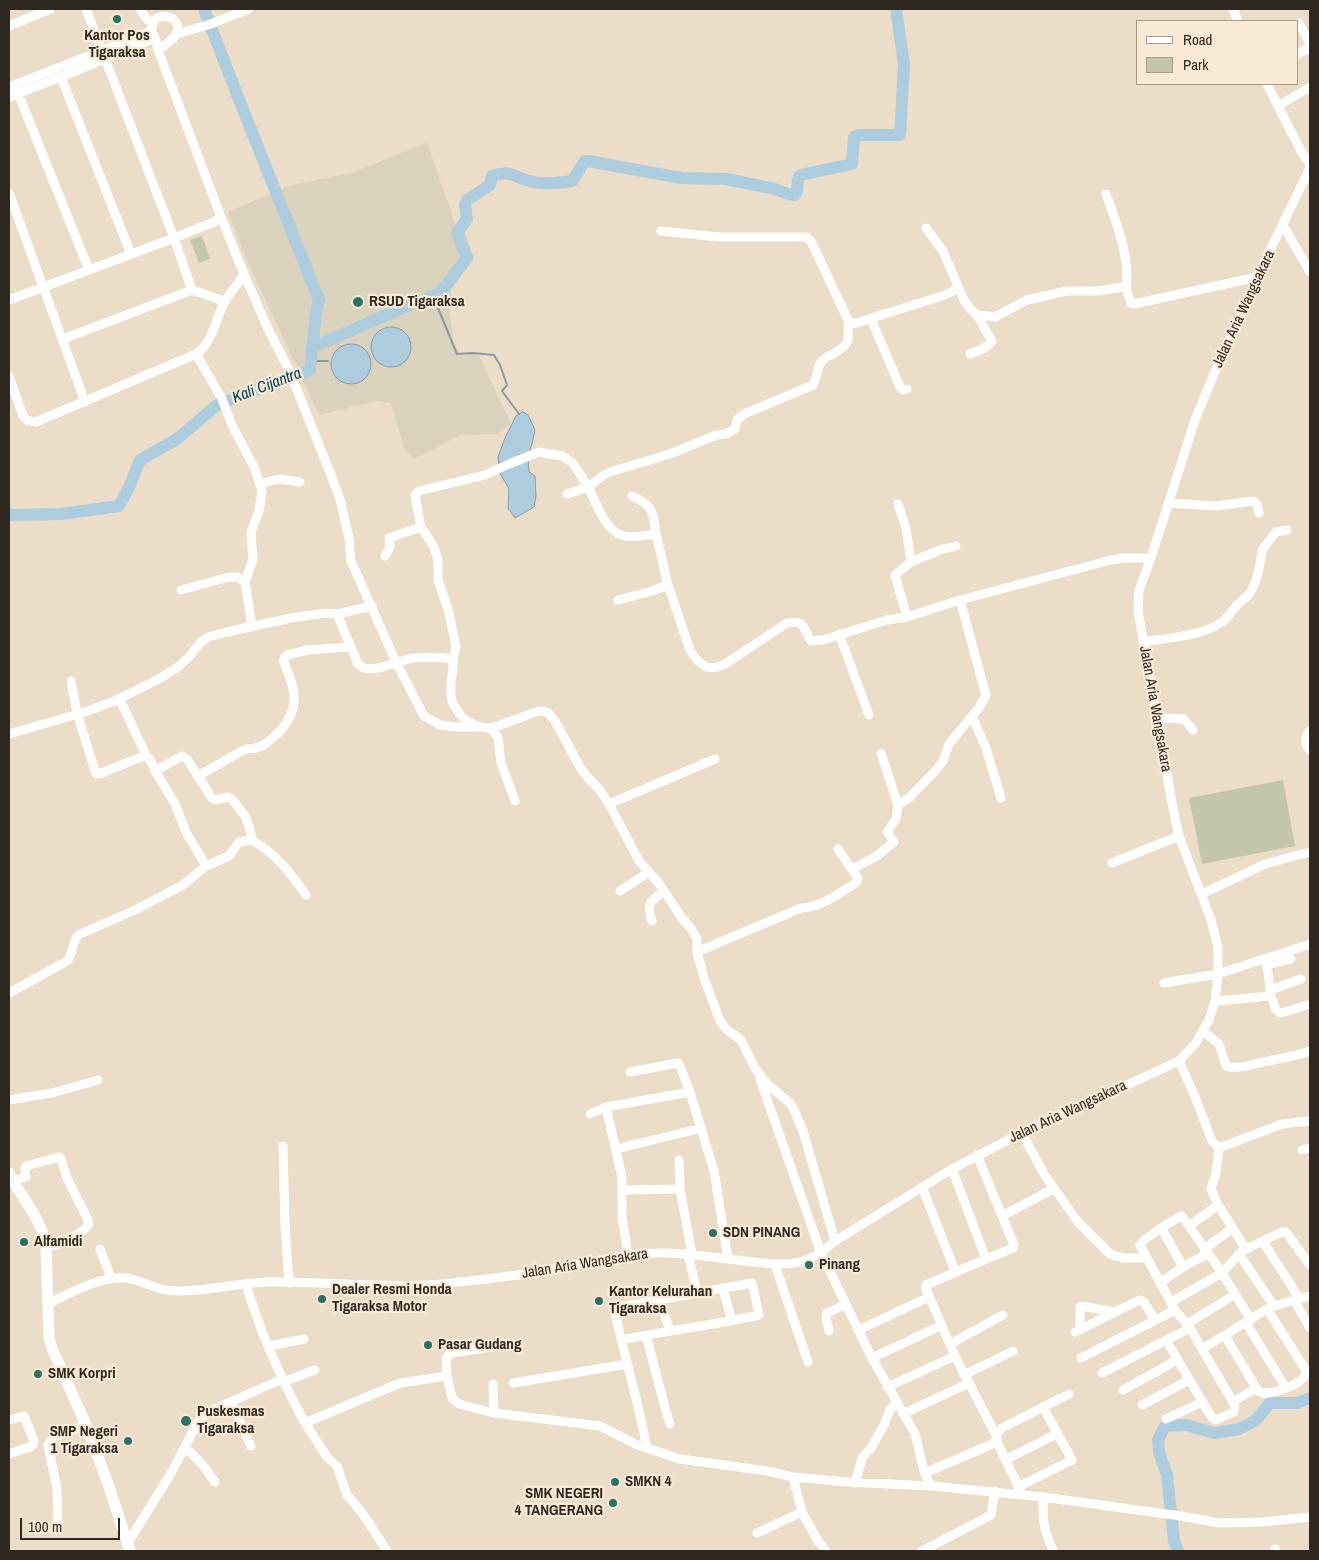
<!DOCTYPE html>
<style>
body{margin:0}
#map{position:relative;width:1319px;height:1560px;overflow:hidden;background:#ecddc8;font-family:"Archivo Narrow",sans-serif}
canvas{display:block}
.frame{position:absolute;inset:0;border:10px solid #2e2820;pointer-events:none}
.legend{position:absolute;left:1136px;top:20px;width:162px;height:65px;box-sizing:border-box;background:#f9ead5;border:1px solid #a89c8d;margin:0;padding:6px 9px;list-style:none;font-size:15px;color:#2e2820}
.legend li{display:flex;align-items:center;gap:10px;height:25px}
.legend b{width:25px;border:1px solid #a89c8d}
.scale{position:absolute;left:20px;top:1518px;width:100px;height:22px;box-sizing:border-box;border:2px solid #2e2820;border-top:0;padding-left:6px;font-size:15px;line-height:18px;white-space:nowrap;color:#2e2820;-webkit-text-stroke:4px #f9ead5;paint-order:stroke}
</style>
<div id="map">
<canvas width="1319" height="1560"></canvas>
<div class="frame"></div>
<ul class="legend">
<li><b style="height:6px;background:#fff"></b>Road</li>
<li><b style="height:14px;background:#c3c6ac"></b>Park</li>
</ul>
<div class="scale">100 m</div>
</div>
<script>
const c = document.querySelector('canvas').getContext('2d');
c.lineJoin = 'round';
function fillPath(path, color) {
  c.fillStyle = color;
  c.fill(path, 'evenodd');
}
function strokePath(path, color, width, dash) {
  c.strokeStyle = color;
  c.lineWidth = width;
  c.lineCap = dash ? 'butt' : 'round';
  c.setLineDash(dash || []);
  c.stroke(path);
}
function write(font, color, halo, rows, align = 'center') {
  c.font = font + ' "Archivo Narrow",sans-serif';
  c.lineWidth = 4.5;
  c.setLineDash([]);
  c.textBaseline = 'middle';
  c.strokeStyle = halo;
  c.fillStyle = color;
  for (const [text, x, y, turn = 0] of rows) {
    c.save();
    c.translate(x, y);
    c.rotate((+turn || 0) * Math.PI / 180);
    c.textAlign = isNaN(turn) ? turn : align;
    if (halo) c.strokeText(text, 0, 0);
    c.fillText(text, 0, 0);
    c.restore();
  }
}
const medical = new Path2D(`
 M427 142 459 235 465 233 474 258 451 290 450 314 454 343 459 352 479 355 511 424 497 434 460 435 414 459 404 448 391 403 377 401 319 415 246 258 228 212 288 186 355 172Z`);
const green = new Path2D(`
 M202 236 210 259 199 263 190 240Z
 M1283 780 1295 846 1202 864 1189 798Z`);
const water = new Path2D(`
 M371 347a20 20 0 1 1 40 0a20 20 0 1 1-40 0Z
 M331 364a20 20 0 1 1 40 0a20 20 0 1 1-40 0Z
 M523 412 528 415 535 430 532 444 528 456 529 472 535 476 536 496 534 507 515 518 508 508 509 489 500 473 498 457 505 438 516 416Z`);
const stream = new Path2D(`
 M433 296 457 354 472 353 494 355 500 365 507 385 502 391 519 414
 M311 361H328`);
const river = new Path2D(`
 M429 297 440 293 467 258 457 233 467 219 465 205 467 200 490 185 492 176C512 170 511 176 529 181 542 185 559 183 572 181L585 161H588L681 178 726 179 775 189 788 194 795 195C800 189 795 181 800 175L852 164 854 137 859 135H900L904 65 896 9
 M313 347 414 303
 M9 514 11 515 61 514 119 506 130 485 140 460 177 439 217 405 310 370 316 312 319 300 238 97 204 9
 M1178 1551 1174 1541 1167 1475 1159 1452 1158 1440 1165 1426 1186 1425 1214 1433 1239 1429 1256 1420 1270 1403H1297L1310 1398`);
const minor = new Path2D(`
 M86 9 174 238 192 290
 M140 9 146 18 153 24
 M1233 9 1238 21
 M1299 23 1310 44
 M9 26 50 9
 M177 34 208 25 249 9
 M1298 54 1310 47
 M61 77 131 254
 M1267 84 1302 153 1310 164
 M9 87 152 31
 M18 93 89 270
 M9 97 61 77 155 38
 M1278 106 1310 87
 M9 193 85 402
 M1106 194C1116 222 1131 258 1126 289
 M1283 225 1310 272
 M926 228 943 251 963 298 970 309 977 315 995 317 1027 300 1067 291H1097L1124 287 1127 291 1131 303 1134 304 1257 277
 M661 231 719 237H807L811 241 848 320 853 324 942 296 958 289
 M244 274 269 331 289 370 331 475 340 499 349 539 351 561 396 662 424 716 440 725 455 727H477
 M9 300 174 238 214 222 221 217
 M871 319 900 387 903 390 907 389
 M63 339 192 290 224 301
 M196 354 222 399 232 425 255 469 262 491 259 511 251 532 253 559 245 582 252 626
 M970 354C977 351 988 348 992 341L977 315
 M9 376 23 416 28 421 36 422 196 354C213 343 215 320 224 303 229 292 239 284 244 274L221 217 158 50C157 46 157 42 155 38 154 36 152 34 152 31 148 9 186 14 176 34 175 39 163 46 158 50
 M259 484 279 479 300 482
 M567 494 588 487C597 503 604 531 624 536 634 538 646 535 656 534L668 585 690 650C699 665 708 673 725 664L787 623C806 620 803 629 811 641L823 640 887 620 907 617 960 600 1111 560 1124 558H1151
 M632 496C654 506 653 512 656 534
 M1168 503 1216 506 1253 501 1257 504 1259 513
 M898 504 906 528 911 562
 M385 556 390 547 389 538 421 527
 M181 590 229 577H237L245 582
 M618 600 652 591 668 585
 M960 600 986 695 979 708 972 716 986 748 1001 798
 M337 614 372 606
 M907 617 895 575 911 562 940 550 956 546
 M839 634 869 715
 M1143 642C1167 638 1203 636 1222 622 1229 617 1232 610 1238 604 1241 601 1246 598 1249 594 1258 582 1260 564 1262 550L1276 532 1287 530
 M453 659 456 646 448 609 438 580V560L434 547 421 527 415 495 419 491 485 475 509 464 539 452 562 456 573 463 588 487 604 475 613 471 670 454 716 435 726 434 735 429 737 420 744 414 813 385C818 377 816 366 823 360 830 354 840 352 846 344 851 338 846 329 849 322
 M71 681 77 713 96 774H99L146 755 151 761 155 771 175 804 186 832 206 866
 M119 698 146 755
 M1158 718 1184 719 1193 730
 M490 728 498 737 501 763 515 801
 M1310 731C1304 737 1305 744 1310 751
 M9 734 85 712 117 700 157 680 178 667 189 657 201 642 208 637 227 632 291 618 326 613 337 614 358 664C358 664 364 668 364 668 377 672 399 660 414 658 427 657 440 657 453 659 454 672 448 687 452 701 454 707 458 712 462 717 470 723 480 729 490 728 503 725 524 716 538 711H543L548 713 555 721 581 769 587 777 599 789 609 804 639 861 658 882 682 918 692 930 697 939V952L704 978 720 1021 726 1029 741 1040 755 1068 767 1084 790 1103 794 1110 803 1131 835 1241
 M155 771 182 756 187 759 212 798 215 800 228 797 232 799 245 816 249 826 252 840C277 855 289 871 306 895
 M197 776C214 768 228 758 244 750 249 747 255 750 262 746 269 742 274 736 280 731 302 706 295 688 283 660L287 655 308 650 350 647
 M609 804 715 759
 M898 805 910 797 937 769 943 761 949 744 972 716
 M1112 863 1179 836
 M852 869 877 856 894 842 887 832 896 819 898 805 881 753
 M620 891 649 872
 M1202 894 1265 864 1310 852
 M652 921C646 902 649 903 664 891
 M697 952 801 908C823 907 839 893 857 882L858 878 838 849
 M1164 983 1218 974 1310 944
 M1270 990 1301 979
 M9 993 67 961C74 953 72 942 78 935L135 910 183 885 206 866 229 856 239 842 252 840
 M1271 996 1267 965 1291 959
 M1215 1001 1271 996 1276 1010 1281 1013 1307 1005
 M1203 1031 1219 1044 1226 1066 1228 1067C1241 1069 1251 1064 1264 1062 1279 1058 1295 1057 1310 1051
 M1179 1061 1194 1094 1212 1141 1219 1148 1282 1124 1310 1121
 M630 1072 678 1063 680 1066 690 1092
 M760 1079 821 1253 872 1358 914 1432C921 1449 920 1472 932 1486L1043 1497 1181 1516 1219 1523 1262 1522 1310 1517
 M9 1100 52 1093 98 1080
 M606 1107 622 1177V1217L628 1255
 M590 1114 606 1107 690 1092 714 1171 728 1259
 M1022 1133 1044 1174 1078 1222 1110 1254 1123 1258H1147
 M283 1146 285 1225 289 1283
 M1219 1148 1216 1173 1211 1189 1218 1205 1246 1249 1282 1232H1286L1310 1265
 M616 1149 702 1128
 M1302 1150 1310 1148
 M977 1155 1014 1245 1013 1248 986 1259
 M13 1181 26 1177 25 1168 26 1166 59 1157 61 1159 67 1178 87 1218 89 1224C80 1236 61 1245 46 1247
 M922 1187 955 1271
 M680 1189 692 1254
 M623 1190 680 1189 679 1160
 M1002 1216 1053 1189
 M1189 1226 1218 1205
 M1162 1229 1183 1267
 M1263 1242 1291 1285 1297 1296 1302 1298 1310 1296
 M100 1249 111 1278
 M1204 1249 1233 1228
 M1246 1249 1239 1254 1222 1273 1251 1320
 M688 1254 697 1293
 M1239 1254 1274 1306
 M775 1265 808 1362
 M1160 1283 1183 1267 1207 1254
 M246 1284C260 1332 281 1379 305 1423L400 1383 447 1376 452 1398 459 1404 494 1413 600 1426 635 1444 680 1459 767 1471 793 1477 846 1482 932 1486
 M723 1289 732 1321
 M659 1300 670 1330
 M48 1304C71 1292 106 1273 132 1279 150 1284 158 1291 178 1291 208 1291 237 1283 267 1282 329 1281 391 1290 452 1283 485 1279 517 1276 549 1270 585 1264 623 1253 660 1253 689 1253 716 1258 745 1261 763 1263 782 1266 801 1262 814 1258 825 1250 835 1241L952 1169 1022 1133 1179 1061 1195 1044 1209 1020 1215 1001 1218 974V947L1211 920 1179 836 1173 808 1138 611 1139 590 1151 558 1195 420 1221 357 1257 277 1310 168
 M1246 1323 1286 1388
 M1187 1324 1234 1295
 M1080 1329V1307L1082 1306 1114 1312
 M859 1330 929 1297
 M829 1331 826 1318 827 1313 846 1304
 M1075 1332 1139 1300 1144 1302 1155 1320
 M646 1335 664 1404 670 1424
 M1225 1336 1258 1391C1268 1398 1304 1384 1307 1372L1267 1309
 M621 1340C667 1331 714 1325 759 1315L752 1283 614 1308C624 1355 638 1401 647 1448
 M1166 1340 1212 1418 1216 1420 1234 1412 1235 1408 1233 1402 1190 1328 1175 1310 1140 1245C1144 1238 1174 1219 1182 1216L1222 1273 1171 1302
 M950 1344 1003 1315
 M269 1346 304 1339
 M1202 1349 1267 1309 1274 1306 1294 1300 1310 1328
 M872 1358 942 1325
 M1081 1358 1175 1310
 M1102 1373 1190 1328
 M964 1375 1013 1351
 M447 1376 446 1358 451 1353 505 1345
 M283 1382 315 1370
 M513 1383 627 1364
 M493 1384 494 1413
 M887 1387 955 1356
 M1123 1390 1177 1360
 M231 1402 251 1446
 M1233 1402 1256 1388
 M1142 1405 1189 1380
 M903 1414 969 1383
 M1166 1419 1202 1402
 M9 1420 24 1416 34 1441 33 1445 30 1447 9 1454
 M305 1423 327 1457 337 1466 347 1495 363 1514 387 1551
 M996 1435 1002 1428 1069 1394
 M997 1442 1021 1492
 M185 1447 202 1464 215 1482
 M1005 1460 1057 1434
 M925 1473 997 1442 996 1435 955 1356 926 1289V1285L986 1259 952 1169
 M793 1477 802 1512 818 1541 826 1551
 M855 1483 862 1458 871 1448 884 1425 890 1410 896 1402
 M1018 1487 1072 1460 1043 1407
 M1043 1497C1043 1519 1043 1530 1053 1550
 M58 1529 57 1488 48 1445 54 1437 86 1425
 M757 1533 802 1512
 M127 1544 170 1475 199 1420 208 1412 282 1379
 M1275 1549 1276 1551
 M922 1551 991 1515 995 1491`);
const major = new Path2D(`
 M9 1173C22 1199 41 1217 46 1247L49 1338 52 1348 86 1425 107 1481 130 1551`);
const markers = [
 [117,19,5,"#2a7166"],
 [358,302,6,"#2a7166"],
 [713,1233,5,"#2a7166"],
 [24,1242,5,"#2a7166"],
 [809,1265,5,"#2a7166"],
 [322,1299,5,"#2a7166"],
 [599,1301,5,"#2a7166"],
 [428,1345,5,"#2a7166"],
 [38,1374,5,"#2a7166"],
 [186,1421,6,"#2a7166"],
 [128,1441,5,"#2a7166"],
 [615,1482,5,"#2a7166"],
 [613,1503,5,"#2a7166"]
];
const poiNames = [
 ["Kantor Pos",117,36,"center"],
 ["Tigaraksa",117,53,"center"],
 ["RSUD Tigaraksa",369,302],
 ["SDN PINANG",723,1233],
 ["Alfamidi",34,1242],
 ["Pinang",819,1265],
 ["Dealer Resmi Honda",332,1290],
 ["Tigaraksa Motor",332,1307],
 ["Kantor Kelurahan",609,1292],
 ["Tigaraksa",609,1309],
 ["Pasar Gudang",438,1345],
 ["SMK Korpri",48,1374],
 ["Puskesmas",197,1412],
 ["Tigaraksa",197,1429],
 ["SMP Negeri",118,1432,"right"],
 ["1 Tigaraksa",118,1449,"right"],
 ["SMKN 4",625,1482],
 ["SMK NEGERI",603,1494,"right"],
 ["4 TANGERANG",603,1511,"right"]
];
const streetNames = [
 ["Jalan Aria Wangsakara",1244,309,-65],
 ["Jalan Aria Wangsakara",1155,709,80],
 ["Jalan Aria Wangsakara",1068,1112,-25],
 ["Jalan Aria Wangsakara",585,1264,-9]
];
const waterNames = [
 ["Kali Cijantra",267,386,-21]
];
fillPath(medical, '#dad2bd');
fillPath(green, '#c3c6ac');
fillPath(water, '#adcddf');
strokePath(water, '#879ca6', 1);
strokePath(stream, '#879ca6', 2);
strokePath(river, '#adcddf', 12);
strokePath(minor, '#fff', 9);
strokePath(major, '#fff', 11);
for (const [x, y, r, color] of markers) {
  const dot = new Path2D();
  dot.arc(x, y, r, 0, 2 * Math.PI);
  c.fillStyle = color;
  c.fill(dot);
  strokePath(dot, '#f9ead5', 2);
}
write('bold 15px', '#2e2820', '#f9ead5', poiNames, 'left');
write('15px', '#2e2820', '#f9ead5', streetNames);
write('italic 16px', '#00405a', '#f9ead5', waterNames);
</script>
